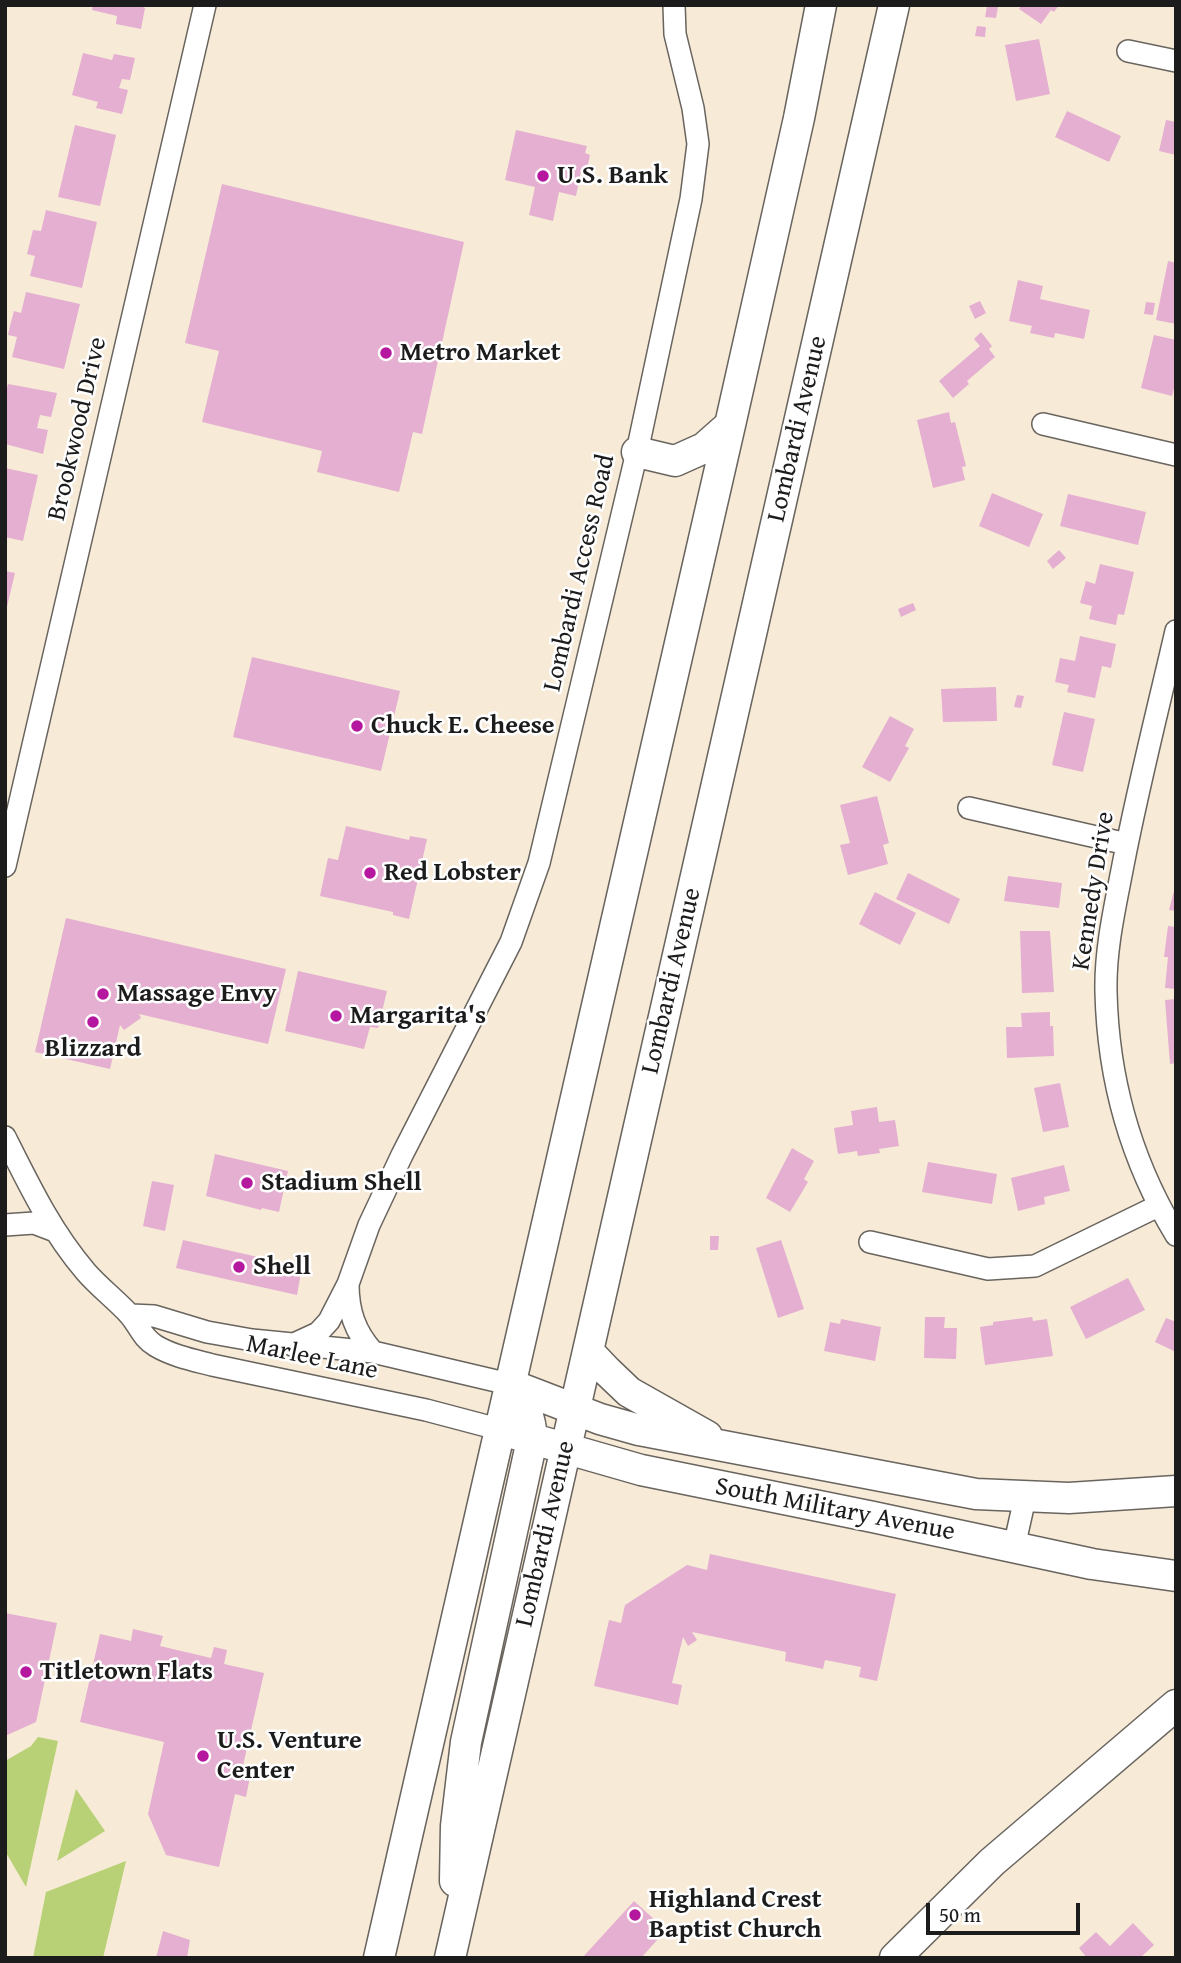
<!DOCTYPE html>
<style>
body{margin:0}
#map{position:relative;width:1181px;height:1963px;overflow:hidden;background:#f7ebd8;font-family:"Gentium Book Plus",serif}
canvas{display:block}
.frame{position:absolute;inset:0;border:7px solid #1c1c1c;pointer-events:none}
.scale{position:absolute;left:926px;top:1903px;width:154px;height:32px;box-sizing:border-box;border:4px solid #1c1c1c;border-top:0;padding-left:9px;font-size:21px;line-height:24px;white-space:nowrap;color:#1c1c1c;-webkit-text-stroke:5px #fff;paint-order:stroke}
</style>
<div id="map">
<canvas width="1181" height="1963"></canvas>
<div class="frame"></div>
<div class="scale">50 m</div>
</div>
<script>
const c = document.querySelector('canvas').getContext('2d');
c.lineJoin = 'round';
function fillPath(path, color) {
  c.fillStyle = color;
  c.fill(path, 'evenodd');
}
function strokePath(path, color, width, dash) {
  c.strokeStyle = color;
  c.lineWidth = width;
  c.lineCap = dash ? 'butt' : 'round';
  c.setLineDash(dash || []);
  c.stroke(path);
}
function write(font, color, halo, rows, align = 'center') {
  c.font = font + ' "Gentium Book Plus",serif';
  c.lineWidth = 5;
  c.setLineDash([]);
  c.textBaseline = 'middle';
  c.strokeStyle = halo;
  c.fillStyle = color;
  for (const [text, x, y, turn = 0] of rows) {
    c.save();
    c.translate(x, y);
    c.rotate((+turn || 0) * Math.PI / 180);
    c.textAlign = isNaN(turn) ? turn : align;
    if (halo) c.strokeText(text, 0, 0);
    c.fillText(text, 0, 0);
    c.restore();
  }
}
const green = new Path2D(`
 M38 1737 58 1741 26 1887 5 1851V1761L31 1746Z
 M76 1789 105 1831 57 1861Z
 M126 1861 103 1958H33L46 1892Z`);
const building = new Path2D(`
 M93 5H139L145 8 141 29 116 24 117 16 92 10Z
 M1021 5H1059L1054 12 1051 10 1041 24 1019 9Z
 M987 6 998 7 996 18 985 17Z
 M977 26 986 27 985 37 975 36Z
 M1039 39 1050 94 1016 101 1005 45Z
 M83 53 112 60 114 54 135 58 130 80 122 79 119 88 128 90 122 114 96 108 98 102 72 95Z
 M1067 111 1121 136 1109 162 1055 137Z
 M1166 120 1176 122V155L1159 151Z
 M75 125 116 135 100 206 58 197Z
 M516 130 587 146 585 153 590 155 586 173 581 171 576 196 559 192 553 221 529 215 535 187 505 180Z
 M222 184 464 242 422 434 413 432 399 492 317 472 322 451 202 422 219 351 185 343Z
 M46 210 97 222 82 288 30 276 35 256 27 254 33 230 41 231Z
 M1168 261 1176 263V324L1156 320Z
 M1018 280 1043 286 1040 299 1090 310 1084 339 1055 333 1054 338 1030 333 1032 326 1009 321Z
 M26 292 80 304 64 369 12 357 17 337 8 335 10 326 14 311 21 313Z
 M980 301 986 313 975 319 969 306Z
 M1146 302 1155 303 1153 315 1144 314Z
 M981 332 992 346 989 349 995 357 967 381 969 384 953 398 939 381 980 346 974 339Z
 M1154 335 1176 340V381L1172 396 1141 388Z
 M8 384 57 393 51 417 40 415 37 428 48 430 43 454 5 444V395Z
 M949 412 951 423 955 422 966 466 962 467 965 480 933 488 917 420Z
 M5 468 38 475 23 541 5 537Z
 M992 493 1043 514 1029 547 979 526Z
 M1068 494 1146 512 1138 545 1060 526Z
 M1059 550 1066 558 1053 569 1047 561Z
 M1100 564 1134 572 1124 615 1118 614 1116 625 1089 619 1092 606 1080 603 1086 581 1095 584Z
 M5 571 15 573 6 611 5 610Z
 M913 603 916 610 901 617 898 609Z
 M1080 636 1116 644 1111 668 1102 666 1095 698 1067 692 1069 685 1055 682 1060 658 1075 661Z
 M252 657 400 691 381 771 233 737Z
 M996 687 997 721 943 722 941 689Z
 M1017 695 1024 696 1021 708 1014 707Z
 M1064 712 1095 719 1083 772 1052 765Z
 M890 716 914 729 905 746 909 748 890 782 862 767Z
 M877 796 889 843 883 845 888 864 848 875 840 845 850 843 840 805Z
 M346 826 409 840 410 836 427 839 409 919 393 915V912L320 896 328 858 338 860Z
 M908 873 960 899 949 924 896 899Z
 M1008 876 1062 883 1059 908 1004 901Z
 M1175 887H1176V911L1169 910Z
 M875 892 916 913 900 945 859 924Z
 M66 918 286 969 268 1044 139 1014 141 1018 124 1030 120 1025 110 1069 35 1052Z
 M1168 926 1176 927V989L1165 988 1168 957H1164Z
 M1020 931H1050L1054 992 1022 993Z
 M298 971 387 991 378 1028 370 1027 364 1049 285 1031Z
 M1176 999V1063L1170 1064 1165 1000Z
 M1050 1012V1026H1053L1054 1056 1007 1058 1006 1027H1022L1021 1013Z
 M1060 1083 1069 1127 1043 1132 1034 1088Z
 M877 1107 879 1122 895 1120 899 1146 879 1149 880 1153 858 1156 857 1151 838 1154 834 1128 853 1125 851 1111Z
 M792 1148 814 1161 804 1179 808 1182 790 1212 766 1198Z
 M215 1154 288 1171 279 1212 262 1208 261 1210 206 1196Z
 M928 1162 997 1174 992 1204 922 1192Z
 M1064 1165 1070 1191 1044 1197 1045 1204 1018 1211 1011 1178Z
 M152 1181 174 1185 165 1231 143 1226Z
 M710 1236H719L718 1250H710Z
 M183 1240 302 1267 297 1295 176 1268Z
 M781 1240 804 1309 778 1318 756 1248Z
 M1128 1278 1145 1310 1086 1339 1070 1307Z
 M925 1317H945L944 1328H957L956 1359 924 1358Z
 M1032 1317 1033 1321 1047 1319 1053 1356 985 1365 980 1327 993 1325V1322Z
 M1166 1318 1176 1322V1352L1155 1342Z
 M841 1319 881 1327 875 1361 824 1351 830 1322 840 1324Z
 M710 1554 896 1594 877 1681 859 1677 861 1667 825 1660 823 1669 785 1661 786 1652 692 1632 697 1640 688 1646 683 1637 672 1683 682 1685 678 1705 594 1686 609 1620 621 1623 625 1605 687 1565 707 1570Z
 M5 1613 57 1623 36 1722 5 1736Z
 M133 1629 163 1636 160 1646 211 1658 214 1647 227 1650 224 1664 264 1673 242 1770 251 1772 246 1797 235 1794 219 1867 166 1855 148 1814 164 1742 80 1722 100 1634 131 1641Z
 M634 1901 666 1930 641 1958H582Z
 M1133 1923 1154 1945 1140 1958H1087L1079 1948 1096 1932 1110 1946Z
 M163 1931 190 1940 187 1958H156Z`);
const minor = new Path2D(`
 M1128 51 1176 61
 M1043 424 1176 455
 M1176 631C1158 709 1138 787 1123 865 1115 907 1105 949 1106 992 1108 1078 1131 1161 1176 1235
 M969 808 1127 844
 M5 866 205 5
 M5 1137C29 1185 51 1231 86 1272 99 1287 115 1299 129 1314 139 1325 142 1338 156 1346 173 1356 193 1360 212 1365L426 1410 498 1429
 M5 1225 34 1223 55 1231
 M870 1242 988 1269 1035 1266 1158 1206
 M348 1284C348 1311 355 1332 373 1352
 M131 1315 154 1316 207 1332 252 1340 373 1352 509 1384
 M292 1345 318 1333 329 1321 348 1284 369 1225 402 1155 511 942 539 863 637 452 691 199 698 144 693 108 675 34 674 5
 M1014 1547 1025 1498`);
const secondary = new Path2D(`
 M637 452 675 461 704 448 730 425
 M588 1351 607 1371 629 1392 707 1436
 M509 1384 600 1419 639 1430 976 1494 1069 1498 1176 1491
 M498 1429 641 1470 873 1517 1092 1564 1176 1576
 M455 1881 456 1826 466 1742 532 1440C531 1417 524 1401 509 1384
 M379 1958 730 425 799 118 821 5
 M450 1958 894 5
 M895 1958 992 1862 1176 1705`);
const markers = [
 [543,176,7,"#b5179e"],
 [386,353,7,"#b5179e"],
 [357,726,7,"#b5179e"],
 [370,873,7,"#b5179e"],
 [103,994,7,"#b5179e"],
 [336,1016,7,"#b5179e"],
 [93,1022,7,"#b5179e"],
 [247,1183,7,"#b5179e"],
 [239,1267,7,"#b5179e"],
 [26,1672,7,"#b5179e"],
 [203,1756,7,"#b5179e"],
 [635,1915,7,"#b5179e"]
];
const poiNames = [
 ["U.S. Bank",557,176],
 ["Metro Market",400,353],
 ["Chuck E. Cheese",371,726],
 ["Red Lobster",384,873],
 ["Massage Envy",117,994],
 ["Margarita's",350,1016],
 ["Blizzard",93,1049,"center"],
 ["Stadium Shell",261,1183],
 ["Shell",253,1267],
 ["Titletown Flats",40,1672],
 ["U.S. Venture",217,1741],
 ["Center",217,1771],
 ["Highland Crest",649,1900],
 ["Baptist Church",649,1930]
];
const streetNames = [
 ["Brookwood Drive",78,429,-77],
 ["Lombardi Avenue",798,429,-77],
 ["Lombardi Access Road",580,573,-77],
 ["Kennedy Drive",1094,891,-81],
 ["Lombardi Avenue",672,981,-77],
 ["Marlee Lane",312,1358,12],
 ["South Military Avenue",835,1510,11],
 ["Lombardi Avenue",546,1534,-77]
];
fillPath(green, '#b9d176');
fillPath(building, '#e4afd0');
strokePath(minor, '#69645e', 24);
strokePath(secondary, '#69645e', 33);
strokePath(minor, '#fff', 21);
strokePath(secondary, '#fff', 30);
for (const [x, y, r, color] of markers) {
  const dot = new Path2D();
  dot.arc(x, y, r, 0, 2 * Math.PI);
  c.fillStyle = color;
  c.fill(dot);
  strokePath(dot, '#fff', 2.5);
}
write('bold 26px', '#1c1c1c', '#fff', poiNames, 'left');
write('26px', '#1c1c1c', '#fff', streetNames);
</script>
